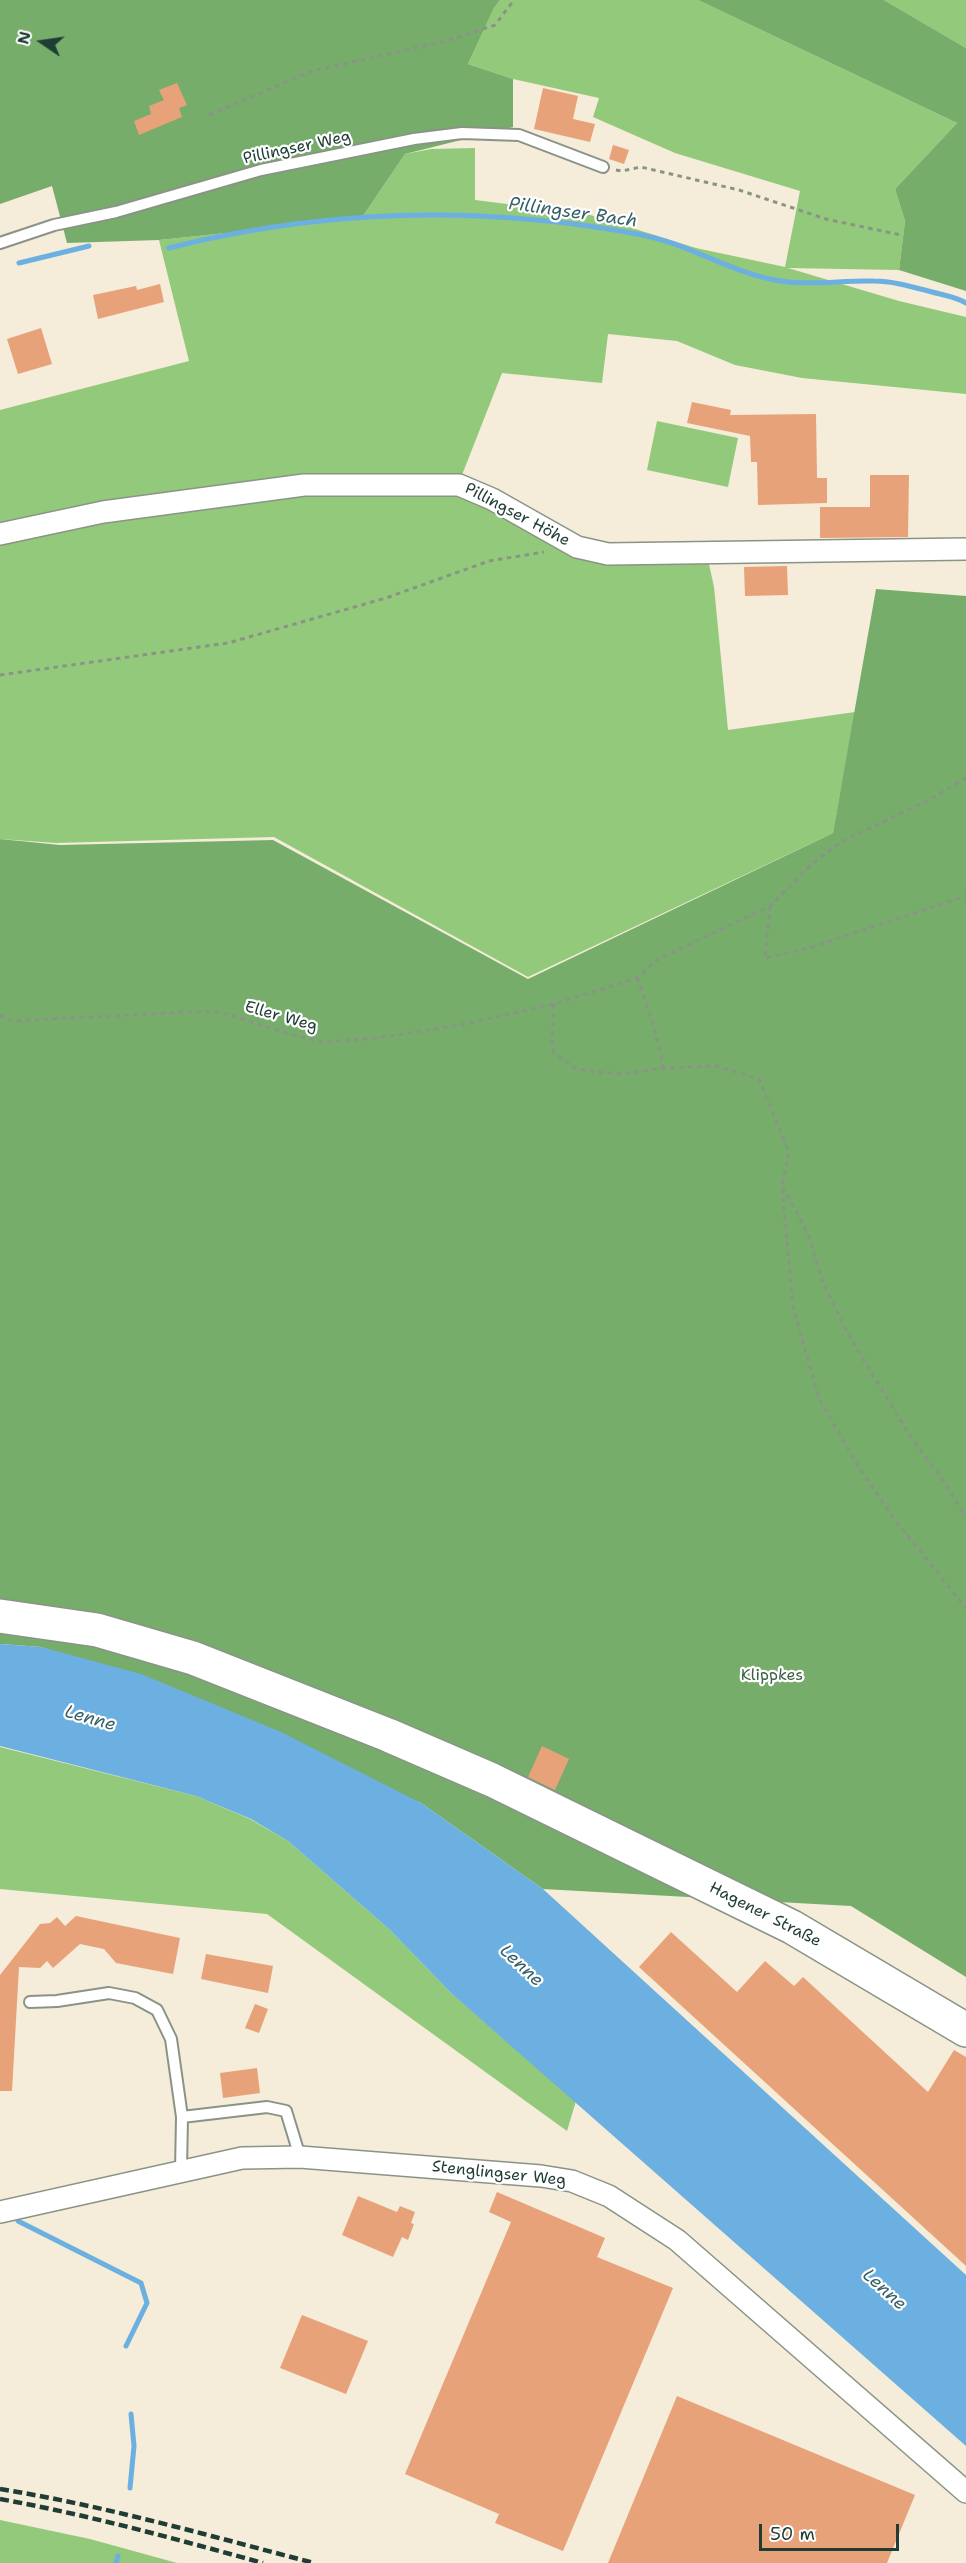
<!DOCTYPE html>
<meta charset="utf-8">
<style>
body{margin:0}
#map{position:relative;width:966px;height:2563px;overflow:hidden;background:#f5ecd9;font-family:"Shantell Sans",sans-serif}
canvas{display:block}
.north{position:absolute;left:12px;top:12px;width:60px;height:60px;-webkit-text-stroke:4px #fff;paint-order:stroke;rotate:283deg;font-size:16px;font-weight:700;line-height:24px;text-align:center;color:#1f3d34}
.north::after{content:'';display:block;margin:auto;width:21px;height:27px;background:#1f3d34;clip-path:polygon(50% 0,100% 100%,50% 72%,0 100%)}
.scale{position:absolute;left:759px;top:2524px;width:140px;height:27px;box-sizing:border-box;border:3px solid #1f3d34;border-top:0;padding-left:8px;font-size:18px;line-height:21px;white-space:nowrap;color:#1f3d34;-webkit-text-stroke:4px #fff;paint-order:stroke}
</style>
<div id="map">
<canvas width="966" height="2563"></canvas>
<div class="north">N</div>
<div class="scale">50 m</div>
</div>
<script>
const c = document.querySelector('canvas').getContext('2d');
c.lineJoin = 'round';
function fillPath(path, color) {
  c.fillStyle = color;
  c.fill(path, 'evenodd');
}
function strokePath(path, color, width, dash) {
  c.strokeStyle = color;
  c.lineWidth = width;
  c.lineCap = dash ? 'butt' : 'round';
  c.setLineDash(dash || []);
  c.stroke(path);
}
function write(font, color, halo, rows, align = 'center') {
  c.font = font + ' "Shantell Sans",sans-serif';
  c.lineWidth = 4.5;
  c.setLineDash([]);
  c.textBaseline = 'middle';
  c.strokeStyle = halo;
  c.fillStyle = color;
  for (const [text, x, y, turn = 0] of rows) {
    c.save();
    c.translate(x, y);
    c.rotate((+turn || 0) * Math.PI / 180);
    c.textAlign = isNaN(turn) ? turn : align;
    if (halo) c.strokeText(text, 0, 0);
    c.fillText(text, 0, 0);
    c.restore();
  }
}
const green = new Path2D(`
 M500 0H698L957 123 895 189 905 221 899 270 788 268 899 301 966 317V394L802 378 735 365 677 341 608 334 602 383 502 373 460 480 413 477 0 530V410L189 361 159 240 361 219 405 154 431 149 475 148V200L587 214 696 248 785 267 800 191 675 153 593 117 599 98 513 79 468 64 494 8Z
 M884 0H966V48Z
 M657 421 738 438 728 487 647 470Z
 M305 488 457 489 576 549 707 555 714 587 728 730 855 712 833 833 528 977 274 837 56 843 0 839V538Z
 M0 1747 196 1796 250 1819 288 1841 389 1929 452 1994 576 2101 567 2131 267 1914 0 1889Z
 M0 2520 90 2539 177 2563H0Z`);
const forest = new Path2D(`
 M0 0H500L494 8 468 64 513 79V127L405 154 361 219 159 240 67 243 52 186 0 204Z
 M698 0H884L966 48V291L899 270 905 221 895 189 957 123Z
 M876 589 966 596V1977L851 1906 543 1889 421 1803 41 1647 0 1644V839L60 845 273 840 528 979 833 833Z`);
const water = new Path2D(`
 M0 1644 41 1647 141 1674 281 1732 421 1803 543 1889 966 2275V2446L452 1994 389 1929 288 1841 251 1819 196 1796 0 1746Z`);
const stream = new Path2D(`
 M169 248C324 209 480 205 637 234 690 243 734 276 788 282 816 285 846 280 874 281 893 281 913 287 932 292 943 295 956 297 966 303
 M19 263 89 246
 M18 2221 141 2283 147 2303 126 2346
 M130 2488 134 2446 131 2414
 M116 2563 118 2556`);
const building = new Path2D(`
 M177 83 187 105 179 108 182 117 139 135 134 121 151 114 149 106 164 100 159 90Z
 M543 88 578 96 573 119 595 124 590 142 534 129Z
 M613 145 629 150 624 164 609 159Z
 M160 284 164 302 98 319 93 295 136 286 137 290Z
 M41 328 52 364 18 374 7 339Z
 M692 402 731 410 730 415 816 414 817 478H827V503L758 505 757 462H751L750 436 687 423Z
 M870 475H909L908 537 820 538V507H870Z
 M787 566 788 595 745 596 744 567Z
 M542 1746 569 1759 555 1790 528 1777Z
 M76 1916 180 1938 173 1974 116 1963 104 1949 80 1944 53 1968 47 1961 40 1968 19 1967 12 2091H0V1975L40 1924 50 1923 57 1917 65 1926Z
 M671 1932 737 1992 765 1961 794 1986 803 1977 928 2092 954 2050 966 2057V2266L639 1967Z
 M206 1954 273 1966 268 1993 201 1979Z
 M255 2004 268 2009 259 2033 245 2028Z
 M257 2068 260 2093 223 2098 220 2073Z
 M497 2192 605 2238 597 2257 673 2288 563 2551 495 2523 499 2514 405 2474 511 2222 489 2212Z
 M358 2196 397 2212 400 2206 415 2212 411 2223 414 2224 408 2240 402 2237 393 2257 342 2235Z
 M302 2315 368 2341 346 2394 280 2368Z
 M677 2396 915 2495 887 2563H608Z`);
const path = new Path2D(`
 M209 115 312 71 446 41 495 25 514 0
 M616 170 622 171 641 167 739 190 826 219 901 235
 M0 675 228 643 386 598 489 561 544 552
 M770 906 765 958 809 948 966 896
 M637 978 653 1023 664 1068
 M554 1004 552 1040 554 1053 577 1069 598 1072 621 1074 664 1068 717 1066 759 1079 789 1152 782 1185 793 1307 819 1399 860 1469 895 1520 966 1608
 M0 1015 13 1021 208 1011 227 1014 289 1034 324 1042 378 1038 465 1024 554 1004 637 978 655 961 770 906 813 863 843 841 931 799 966 778
 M783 1187 808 1234 823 1283 848 1334 910 1436 940 1476 966 1517`);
const service = new Path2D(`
 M0 243 54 225 116 212 261 170 414 139 462 133 519 135 603 167
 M30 2002 57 2001 109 1993 135 1998 157 2010 171 2039 182 2117 181 2170
 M182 2117 267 2107 286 2111 300 2157`);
const minor = new Path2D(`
 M0 534 103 512 304 485H459L492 499 577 547 608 554 966 549
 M0 2212 242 2158 300 2157 541 2176 572 2181 609 2196 677 2240 966 2492`);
const primary = new Path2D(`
 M0 1616 97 1630 193 1658 388 1735 492 1780 792 1927 966 2030`);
const rail = new Path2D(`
 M0 2489C106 2506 210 2536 314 2563
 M0 2499C89 2515 176 2539 263 2563`);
const streetNames = [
 ["Pillingser Weg",297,148,-12],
 ["Pillingser Höhe",517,515,28],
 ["Eller Weg",281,1017,16],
 ["Hagener Straße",765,1915,27],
 ["Stenglingser Weg",499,2174,6]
];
const parkNames = [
 ["Klippkes",772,1676]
];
const waterNames = [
 ["Pillingser Bach",573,213,8],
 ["Lenne",90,1719,16],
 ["Lenne",521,1966,43],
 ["Lenne",884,2290,42]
];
fillPath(green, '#93c97b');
fillPath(forest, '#76ad6b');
fillPath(water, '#6bb0e1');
strokePath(stream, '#6bb0e1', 5);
fillPath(building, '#e8a27a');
strokePath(service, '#8a9486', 14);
strokePath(minor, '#8a9486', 24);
strokePath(primary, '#8a9486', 36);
strokePath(path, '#8a9486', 3, [4.5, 4.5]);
strokePath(service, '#fff', 10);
strokePath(minor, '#fff', 21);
strokePath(primary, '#fff', 33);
strokePath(rail, '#1f3d34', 4.5, [9, 4.5]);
write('16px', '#1f3d34', '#fff', streetNames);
write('16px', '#3c6046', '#fff', parkNames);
write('italic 18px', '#366068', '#fff', waterNames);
</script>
